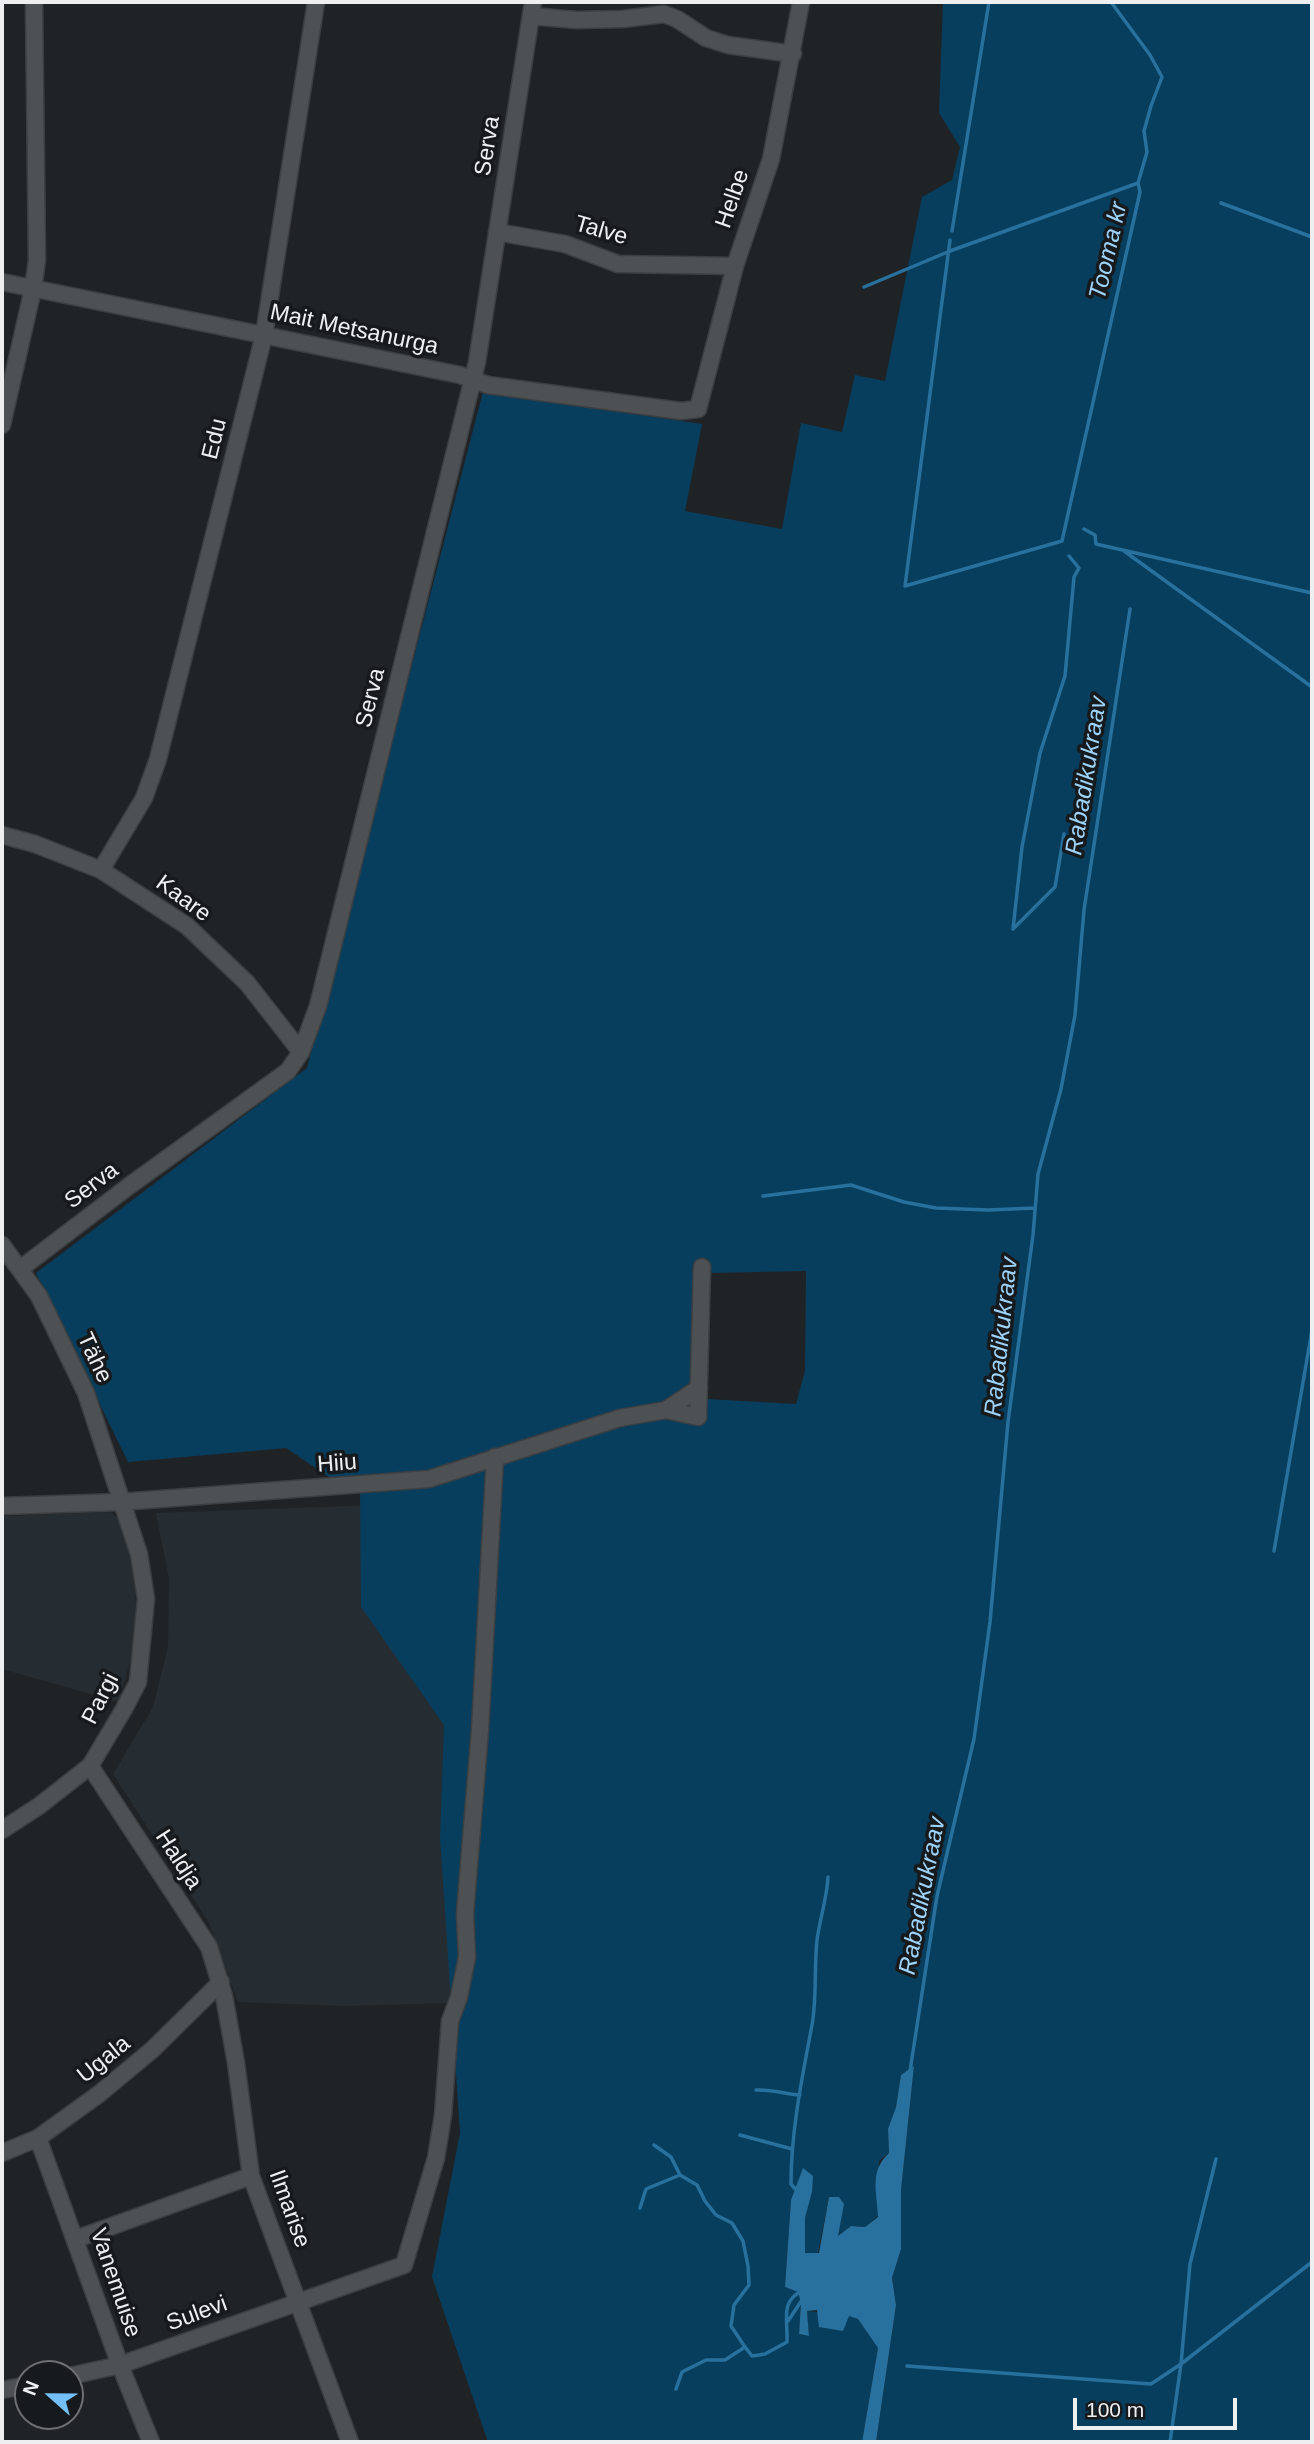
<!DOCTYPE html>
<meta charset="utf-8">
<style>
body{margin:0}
#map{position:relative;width:1314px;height:2444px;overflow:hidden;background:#202326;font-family:Arial,sans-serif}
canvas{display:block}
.frame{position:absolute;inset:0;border:4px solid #edeff1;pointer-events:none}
.north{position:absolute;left:14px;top:2360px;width:70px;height:70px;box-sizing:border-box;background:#171a1c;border:2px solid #6d6f71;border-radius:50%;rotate:291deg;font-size:19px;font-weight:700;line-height:28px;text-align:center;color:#edeff1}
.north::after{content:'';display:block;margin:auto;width:24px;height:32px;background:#74c0f6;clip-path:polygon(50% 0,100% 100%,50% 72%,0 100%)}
.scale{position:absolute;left:1073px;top:2398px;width:164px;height:32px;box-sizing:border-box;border:4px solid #edeff1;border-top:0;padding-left:9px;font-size:21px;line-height:24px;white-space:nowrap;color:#edeff1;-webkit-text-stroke:5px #171a1c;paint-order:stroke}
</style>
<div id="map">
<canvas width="1314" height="2444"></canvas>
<div class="frame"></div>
<div class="north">N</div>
<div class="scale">100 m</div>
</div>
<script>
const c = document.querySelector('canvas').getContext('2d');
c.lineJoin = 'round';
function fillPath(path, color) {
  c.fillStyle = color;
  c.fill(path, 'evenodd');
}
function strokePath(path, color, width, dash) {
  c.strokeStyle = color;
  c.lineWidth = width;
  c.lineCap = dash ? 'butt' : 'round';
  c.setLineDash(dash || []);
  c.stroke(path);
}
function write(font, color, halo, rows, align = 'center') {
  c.font = font + ' Arial,sans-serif';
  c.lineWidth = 7;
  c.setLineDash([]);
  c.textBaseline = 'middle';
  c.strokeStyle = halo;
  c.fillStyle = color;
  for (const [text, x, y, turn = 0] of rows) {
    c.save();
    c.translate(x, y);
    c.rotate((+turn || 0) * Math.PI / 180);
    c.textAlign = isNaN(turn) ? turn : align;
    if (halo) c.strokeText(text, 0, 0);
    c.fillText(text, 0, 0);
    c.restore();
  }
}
const built = new Path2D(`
 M487 1501 453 2003 343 2006 238 2002 209 1923 113 1774 153 1707 168 1647 169 1579 156 1513Z
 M111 1512 126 1526 136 1601 134 1647 119 1702 2 1669V1516Z`);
const green = new Path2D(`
 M943 2H1312V2442H876L896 2305 892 2278 901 2249V2190L914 2067 901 2075 896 2107 888 2129 889 2153 879 2161 878 2216 865 2227 851 2226 837 2237 829 2197 818 2253H805V2218L812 2192 791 2200 785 2287 798 2292 801 2303 799 2334 809 2336 807 2311 848 2315 858 2319 878 2348 862 2442H488L432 2277 460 2133 440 1838 444 1725 361 1607 360 1492 352 1481 329 1477 286 1448 128 1462 36 1273 307 1068 483 392 702 424 685 511 782 529 801 423 842 432 855 375 885 381 922 197 952 180 960 147 939 113ZM806 1271 805 1371 796 1404 707 1399 706 1333 709 1273Z`);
const water = new Path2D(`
 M914 2066 901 2190V2249L892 2278 896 2305 876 2442H862L878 2348 858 2319 849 2316 843 2331 819 2327 817 2310 807 2311 809 2336 799 2334 801 2303 798 2292 785 2287 791 2200 803 2168 813 2176 812 2192 805 2218V2253H819L829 2197H839L844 2204 838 2236 851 2226 865 2227 878 2217C877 2192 869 2171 889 2153L888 2129 896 2107 901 2075Z`);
const stream = new Path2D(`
 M1221 203 1312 237
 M952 231 989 2
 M950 240 905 586 1062 541 1140 192 1138 183 1147 152 1144 131 1151 106 1162 77 1150 55 1111 2
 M864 287 950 251 1138 183
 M1084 529 1095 535 1096 544 1312 593
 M1124 551 1312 687
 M1064 834 1055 887 1013 929 1022 847 1040 753 1065 676 1074 577 1079 568 1069 556
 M763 1196 851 1185 904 1202 936 1208 988 1210 1035 1208
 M1274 1551 1312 1330
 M910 2071 937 1896 974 1739 990 1622 1008 1422 1033 1235 1038 1174 1061 1089 1075 1015 1084 910 1130 609
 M756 2090C773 2089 784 2094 800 2095
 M740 2135 792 2149
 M654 2145 671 2157 680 2175 697 2185 705 2201 716 2215 732 2223 743 2241 748 2266 749 2285 734 2305 731 2326 745 2347
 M797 2191 791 2184C791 2131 802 2078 812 2025 817 1997 814 1968 817 1940 820 1918 827 1898 828 1877
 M640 2208 646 2189 680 2175
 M788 2321 802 2300
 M907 2366 1151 2384 1181 2364 1312 2262
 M676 2389 682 2372 706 2360H725L745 2347 752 2356 765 2354 787 2342C788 2320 780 2301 802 2291
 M1170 2442 1181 2364 1190 2264 1216 2159`);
const minor = new Path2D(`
 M531 16 576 20 623 19 664 14 677 19 706 38 728 45 793 54
 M497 232 565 244 618 264 735 266
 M2 282 460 375 488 385 681 411 698 409 735 266 771 159 801 2
 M2 425 33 289 37 260 34 2
 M2 835 35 844 101 870 187 926 247 983 301 1052
 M101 870 144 798 158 759 264 335 316 2
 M2 1245 39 1296 86 1393 139 1554 146 1599 138 1682 124 1709 90 1766 39 1806 2 1830
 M20 1269 129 1186 288 1071 301 1052 318 1006 477 362 533 2
 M666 1410 699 1388
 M2 1506 120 1502 429 1479 620 1418 666 1410 698 1417 702 1267
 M90 1766 209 1947 224 1996 236 2063 251 2176 350 2442
 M38 2138 120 2365 151 2442
 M2 2153 38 2138 99 2094 152 2050 221 1982
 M76 2239 251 2176
 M70 2376 120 2365 404 2265 436 2158 443 2115 450 2021 459 1997 467 1957 465 1914 480 1730 495 1457
 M2 2390 28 2385`);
const streetNames = [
 ["Serva",488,146,-81],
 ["Helbe",733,199,-71],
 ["Talve",601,231,16],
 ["Mait Metsanurga",354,330,12],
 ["Edu",215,439,-76],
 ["Serva",371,698,-76],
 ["Kaare",183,899,36],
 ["Serva",92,1186,-37],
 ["Tähe",94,1358,65],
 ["Hiiu",337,1464,-4],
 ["Pargi",101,1699,-63],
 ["Haldja",178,1860,57],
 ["Ugala",104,2060,-39],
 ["Ilmarise",289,2209,70],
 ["Vanemuise",115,2283,71],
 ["Sulevi",197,2314,-20]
];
const waterNames = [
 ["Tooma kr",1109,251,-77],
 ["Rabadikukraav",1087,776,-81],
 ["Rabadikukraav",1002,1337,-84],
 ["Rabadikukraav",923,1896,-79]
];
fillPath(built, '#252d33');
fillPath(green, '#083e5d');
fillPath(water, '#28709d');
strokePath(stream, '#28709d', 3.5);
strokePath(minor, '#3c3f41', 19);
strokePath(minor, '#4e5154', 16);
write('23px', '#edeff1', '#171a1c', streetNames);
write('italic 24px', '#9ed4fb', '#171a1c', waterNames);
</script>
